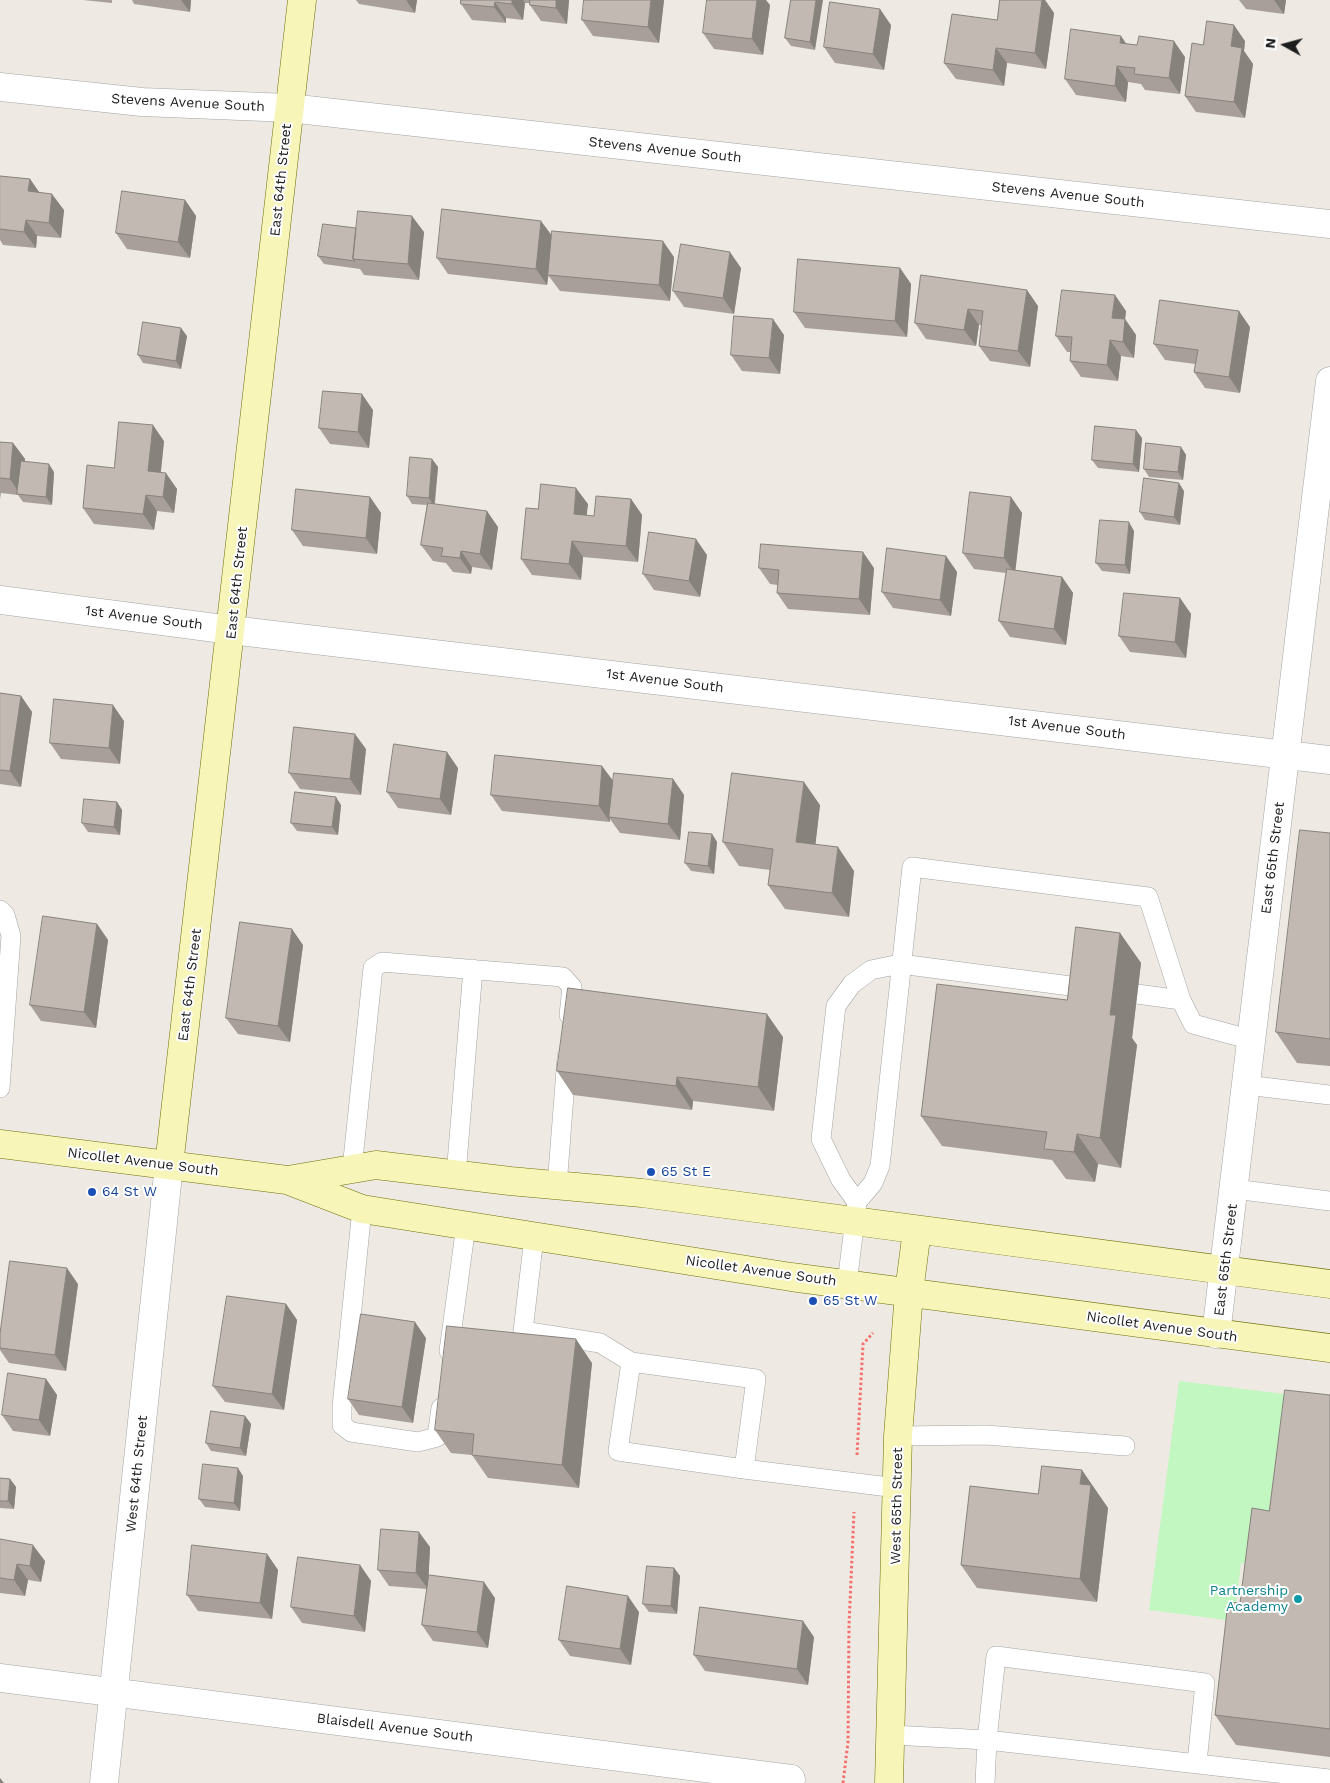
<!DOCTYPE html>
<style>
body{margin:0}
#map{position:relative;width:1330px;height:1783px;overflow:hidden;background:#eeeae3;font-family:"Work Sans",sans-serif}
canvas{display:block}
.north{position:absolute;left:1260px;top:20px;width:50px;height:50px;-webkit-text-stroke:4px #fff;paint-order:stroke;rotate:277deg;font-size:14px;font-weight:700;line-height:20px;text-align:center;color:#1d1d1d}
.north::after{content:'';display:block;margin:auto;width:18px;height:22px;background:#1d1d1d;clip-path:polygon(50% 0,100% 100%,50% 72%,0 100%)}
</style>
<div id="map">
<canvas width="1330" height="1783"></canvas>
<div class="north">N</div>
</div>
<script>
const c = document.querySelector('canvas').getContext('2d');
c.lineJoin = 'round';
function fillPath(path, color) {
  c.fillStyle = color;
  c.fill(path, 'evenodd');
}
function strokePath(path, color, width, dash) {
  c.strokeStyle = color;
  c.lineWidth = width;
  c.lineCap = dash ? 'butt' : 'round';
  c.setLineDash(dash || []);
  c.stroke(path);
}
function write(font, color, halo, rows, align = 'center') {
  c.font = font + ' "Work Sans",sans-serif';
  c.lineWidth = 4;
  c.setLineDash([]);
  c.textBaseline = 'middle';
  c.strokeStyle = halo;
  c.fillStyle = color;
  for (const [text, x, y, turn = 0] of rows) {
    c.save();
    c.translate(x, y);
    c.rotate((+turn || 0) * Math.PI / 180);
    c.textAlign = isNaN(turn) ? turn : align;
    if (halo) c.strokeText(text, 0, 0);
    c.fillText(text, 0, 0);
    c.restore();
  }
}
const park = new Path2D(`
 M1179 1381 1309 1397 1269 1567 1241 1563 1234 1621 1149 1610Z`);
const path = new Path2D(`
 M857 1455 863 1344 873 1333
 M843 1783 848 1742 849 1625 854 1512`);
const lane = new Path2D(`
 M0 910 5 915 11 936 0 1088
 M1137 994 1181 1000
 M1246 1085 1330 1095
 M352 1169 373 968 382 962 563 977 572 987 569 1015
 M456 1175 473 969
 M557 1186 567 1057
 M1234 1189 1330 1201
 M857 1202 841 1180 821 1139 836 1006 852 984 871 970 900 964 1094 989
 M362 1209 342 1407V1425L351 1432 418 1442 437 1437 441 1408
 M534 1237 523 1331 600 1343 631 1362 756 1379 744 1469 618 1451 631 1362
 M847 1284 857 1202 873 1183 880 1166 912 867 1148 897 1181 1000 1193 1024 1252 1040
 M449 1351 466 1225
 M898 1436 986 1435 1125 1446
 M744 1469 897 1488
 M892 1735 987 1740 1330 1779
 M985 1783 987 1740 996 1656 1205 1683 1197 1763`);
const street = new Path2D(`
 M0 87 142 102 289 108 1330 224
 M0 600 231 630 1330 760
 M1216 1334 1330 381
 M0 1678 791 1779
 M104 1783 169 1165`);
const secondary = new Path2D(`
 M0 1144 287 1180 362 1209 791 1277 1330 1348
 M169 1165 302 0
 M288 1180 376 1165 510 1181 642 1193 1330 1284
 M889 1783 898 1436 909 1292 917 1230`);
const wall = new Path2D(`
 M83 0H112V3Z
 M132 0H191L190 12 134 4Z
 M356 0H417L415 13 359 4Z
 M461 0H569L567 24 541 21 530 5V3H525L523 20 506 18V23L472 20 461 4Z
 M664 0 659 43 593 36 582 20Z
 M791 0 815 50 791 46 785 38Z
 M1000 0H1045L1054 13 1046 69 1007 63 1004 86 956 79 944 63 997 20Z
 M1239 0H1286L1284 14 1246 9Z
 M770 5 763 55 714 49 703 33Z
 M891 25 884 70 835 63 824 47Z
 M1245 41 1244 51 1253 64 1245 118 1196 112 1185 96 1203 45Z
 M1126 44 1185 57 1180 94 1145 90 1141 84 1128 82 1126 102 1076 95 1065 79Z
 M0 176 30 179 39 192 64 210 61 238 37 236 36 248 3 245 0 240Z
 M185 200 196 216 190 258 127 249 116 233Z
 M356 228 424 232 419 280 364 275 360 269 324 264 318 256Z
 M552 236 674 257 670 301 560 291 548 275 549 273 547 285 448 274 437 258Z
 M741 268 734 314 684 307 673 291Z
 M900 268 911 284 907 337 805 328 794 312Z
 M921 275 1038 306 1030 367 990 361 979 346 982 325H979L976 346 926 339 915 323Z
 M1126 311 1125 319 1136 335 1134 358 1121 356 1118 381 1081 377 1070 361V352H1067L1056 336Z
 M1250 327 1240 393 1205 388 1194 372 1195 364 1165 360 1154 344Z
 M784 335 780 374 742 371 731 355Z
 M187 336 181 369 143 363 138 355Z
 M373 410 369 448 330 444 319 428Z
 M1142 438 1139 472 1098 468 1092 460Z
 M164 441 161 472 177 489 174 513 157 511 154 530 94 524 83 508 114 468Z
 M0 442 13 443 25 459 24 462 54 472 52 505 23 502 18 495 1 493 0 499Z
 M1181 447 1186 455 1183 480 1149 477 1144 469Z
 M432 459 438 467 435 504 498 527 492 570 472 567 471 574 453 572 446 563 433 561 421 545 427 505 412 504 407 496Z
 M1184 491 1180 525 1145 520 1140 512Z
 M370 497 381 513 377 554 303 546 292 530Z
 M1011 497 1022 513 1015 570 1062 577 1073 593 1066 645 1010 637 999 621 1006 573 974 569 963 553Z
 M631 499 642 515 638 562 583 557 581 580 532 575 521 559 538 509 588 504 586 516H594Z
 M1134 531 1130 574 1102 571 1096 563Z
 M707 555 700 597 654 590 643 574Z
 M946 556 957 572 951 616 893 608 882 592Z
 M759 568H874L870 615 788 609 777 593 778 585 770 584Z
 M1180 598 1191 614 1186 658 1130 652 1119 636Z
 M0 693 21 696 32 712 21 787 0 784Z
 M124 721 120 764 61 759 50 743Z
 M366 749 361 795 300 789 289 773Z
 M458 768 451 815 398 808 387 792Z
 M673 779 684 795 680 840 620 833 610 819V822L502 811 491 795 613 781Z
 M117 802 122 810 120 835 88 832 82 823Z
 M341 805 338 835 297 831 291 823Z
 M820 805 815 845 854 871 849 917 785 909 768 885 770 870 739 866 723 842Z
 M1330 833V1066L1297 1063 1276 1032Z
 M712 834 717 842 714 874 691 871 685 863Z
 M97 924 108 940 96 1028 41 1021 30 1005Z
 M1120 933 1141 963 1132 1038 1137 1045 1121 1168 1098 1164 1095 1182 1066 1179 1052 1160 942 1146 921 1116 1067 1000Z
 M303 945 290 1042 238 1034 226 1018Z
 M783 1037 774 1111 693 1101 692 1110 573 1095 557 1071Z
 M78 1284 66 1371 9 1363 0 1350V1334Z
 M286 1304 297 1320 284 1410 225 1402 213 1386Z
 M426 1338 413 1423 359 1415 348 1399Z
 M592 1363 579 1488 488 1478 472 1455 451 1453 435 1430Z
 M46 1379 57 1395 50 1436 13 1431 2 1415Z
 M1330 1395V1757L1236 1745 1215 1715 1240 1603 1269 1511Z
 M245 1416 251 1424 246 1456 211 1451 206 1443Z
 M243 1476 240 1511 205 1507 199 1499Z
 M0 1478 10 1479 16 1487 14 1509 0 1508Z
 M1038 1494H1098L1108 1508 1097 1602 977 1588 961 1565Z
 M0 1539 45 1561 41 1582 28 1580 25 1596 0 1593Z
 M430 1547 428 1584 495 1598 488 1648 433 1641 422 1625 427 1589 389 1586 378 1570Z
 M267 1554 278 1570 272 1619 198 1611 187 1595Z
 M360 1565 371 1581 365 1632 302 1623 291 1607Z
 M674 1568 680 1576 677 1614 649 1612 643 1604Z
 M639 1612 631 1665 570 1656 559 1640Z
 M814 1637 808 1685 705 1671 694 1655Z`);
const shadedWall = new Path2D(`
 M181 0H191L190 12Z
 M406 0H417L415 13Z
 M512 0H523L525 3 523 20 512 4Z
 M556 0H569L567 24 556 8Z
 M651 0H664L659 43 648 27Z
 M757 0H766L770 5 763 55 752 39Z
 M816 0H823L815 50 810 42Z
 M1042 0H1045L1054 13 1046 69 1035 53Z
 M1274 0H1286L1284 14Z
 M495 2 506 18V23L494 7Z
 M880 9 891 25 884 70 873 54Z
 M1234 25 1245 41 1244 51 1253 64 1245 118 1234 102 1231 46Z
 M1121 36 1132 52 1120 43Z
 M1174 41 1185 57 1180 94 1169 78Z
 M996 48 1007 63 1004 86 993 70Z
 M1117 66 1128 82 1126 102 1115 86Z
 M30 179 41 195 28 191Z
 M52 194 64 210 61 238 49 223Z
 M185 200 196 216 190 258 178 242Z
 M412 216 424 232 419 280 408 264Z
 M26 220 37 236 36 248 24 232Z
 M541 221 553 237 547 285 536 269Z
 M663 241 674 257 670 301 659 285Z
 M730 252 741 268 734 314 723 298Z
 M900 268 911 284 907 337 895 321Z
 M1027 290 1038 306 1030 367 1018 351Z
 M1115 295 1126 311 1125 319 1136 335 1134 358 1123 342 1112 318Z
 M968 309 979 325 976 346 964 330Z
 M1239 311 1250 327 1240 393 1229 377Z
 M773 319 784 335 780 374 769 358Z
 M181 328 187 336 181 369 176 361Z
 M1110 340 1121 356 1118 381 1107 365Z
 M362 394 373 410 369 448 358 432Z
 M153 425 164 441 159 487 148 471Z
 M1136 430 1142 438 1139 472 1133 464Z
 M13 443 25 459 21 495 10 479Z
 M1181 447 1186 455 1183 480 1178 472Z
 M432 459 438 467 434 506 429 498Z
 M49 464 54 472 52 505 46 497Z
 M166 473 177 489 174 513 163 497Z
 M1179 483 1184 491 1180 525 1174 517Z
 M576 488 588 504 585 530 574 514Z
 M146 495 157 511 154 530 143 514Z
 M370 497 381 513 377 554 366 538Z
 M1011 497 1022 513 1015 574 1004 558Z
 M631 499 642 515 638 562 626 546Z
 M487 511 498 527 492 570 480 554Z
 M1129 522 1134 531 1130 574 1125 565Z
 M696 539 707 555 700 597 689 581Z
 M572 541 583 557 581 580 569 564Z
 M461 551 472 567 471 574 460 558Z
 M863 552 874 568 870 615 859 599Z
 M946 556 957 572 951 616 940 600Z
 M1062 577 1073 593 1066 645 1054 629Z
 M1180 598 1191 614 1186 658 1175 642Z
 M21 696 32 712 21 787 10 771Z
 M113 705 124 721 120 764 109 748Z
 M355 734 366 749 361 795 350 779Z
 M447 752 458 768 451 815 440 799Z
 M602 766 614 782 609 817 610 819V822L599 806Z
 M673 779 684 795 680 840 668 824Z
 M804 782 820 805 813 866 796 842Z
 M336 797 341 805 338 835 332 827Z
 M117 802 122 810 120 835 114 827Z
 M712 834 717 842 714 874 708 866Z
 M838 847 854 871 849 917 832 893Z
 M97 924 108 940 96 1028 84 1012Z
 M292 929 303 945 290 1042 278 1026Z
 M1120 933 1141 963 1132 1038 1137 1045 1121 1168 1100 1138 1110 1015Z
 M767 1014 783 1037 774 1111 758 1087Z
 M677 1077 693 1101 692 1110 676 1086Z
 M1077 1134 1098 1164 1095 1182 1074 1152Z
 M67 1268 78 1284 66 1371 55 1355Z
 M286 1304 297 1320 284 1410 272 1394Z
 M415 1322 426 1338 413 1423 402 1407Z
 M576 1339 592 1363 579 1488 562 1465Z
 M46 1379 57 1395 50 1436 39 1420Z
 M245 1416 251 1424 246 1456 240 1448Z
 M238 1468 243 1476 240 1511 234 1503Z
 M1082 1470 1108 1508 1097 1602 1080 1579V1484Z
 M10 1479 16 1487 14 1509 8 1501Z
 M419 1532 430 1547 428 1589 416 1573Z
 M33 1545 45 1561 41 1582 30 1566Z
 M267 1554 278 1570 272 1619 260 1603Z
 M17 1564 28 1580 25 1596 14 1580Z
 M360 1565 371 1581 365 1632 354 1616Z
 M674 1568 680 1576 677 1614 671 1606Z
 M484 1582 495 1598 488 1648 477 1632Z
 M628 1596 639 1612 631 1665 620 1649Z
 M803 1621 814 1637 808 1685 797 1669Z
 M0 1778 4 1783H0Z`);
const building = new Path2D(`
 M461 0H512V4L495 2 494 7 461 4Z
 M530 0H556V8L530 5Z
 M584 0H651L648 27 582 20Z
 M707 0H757L752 39 703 33Z
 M791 0H816L810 42 785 38Z
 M1000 0H1042L1035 53 996 48 993 70 944 63 952 14 997 20Z
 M830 2 880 9 873 54 824 47Z
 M1207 21 1234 25 1231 46 1242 48 1234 102 1185 96 1192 43 1203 45Z
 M1071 29 1121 36 1120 43 1137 45 1139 36 1174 41 1169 78 1134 74 1135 68 1117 66 1115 86 1065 79Z
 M0 176 30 179 28 191 52 194 49 223 26 220 24 232 0 229Z
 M122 191 185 200 178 242 116 233Z
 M442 209 541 221 536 269 437 258Z
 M358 211 412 216 408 264 353 259Z
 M323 224 356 228 353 259 355 261 318 256Z
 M552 231 663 241 659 285 548 275Z
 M681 244 730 252 723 298 673 291Z
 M798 259 900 268 895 321 794 312Z
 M921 275 1027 290 1018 351 979 346 983 311 968 309 964 330 915 323Z
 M1062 290 1115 295 1112 318 1125 319 1123 342 1110 340 1107 365 1070 361 1072 337 1056 336Z
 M1160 300 1239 311 1229 377 1194 372 1198 350 1154 344Z
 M734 316 773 319 769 358 731 355Z
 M143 322 181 328 176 361 138 355Z
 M323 391 362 394 358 432 319 428Z
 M119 422 153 425 148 471 166 473 163 497 146 495 143 514 83 508 87 465 114 468Z
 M1095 426 1136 430 1133 464 1092 460Z
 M0 442 13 443 10 479 0 478Z
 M1146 443 1181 447 1178 472 1144 469Z
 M410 457 432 459 429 498 407 496Z
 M21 461 49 464 46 497 17 494Z
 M1144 478 1179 483 1174 517 1140 512Z
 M541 484 576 488 574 514 594 516 596 496 631 499 626 546 572 541 569 564 521 559 526 508 538 509Z
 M296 489 370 497 366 538 292 530Z
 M970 492 1011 497 1004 558 963 553Z
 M428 503 487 511 480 554 461 551 460 558 441 556 443 548 421 545Z
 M1100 520 1129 522 1125 565 1096 563Z
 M649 532 696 539 689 581 643 574Z
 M761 544 863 552 859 599 777 593 779 570 759 568Z
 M887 548 946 556 940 600 882 592Z
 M1007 569 1062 577 1054 629 999 621Z
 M1124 593 1180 598 1175 642 1119 636Z
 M0 693 21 696 10 771 0 770Z
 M54 699 113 705 109 748 50 743Z
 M294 727 355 734 350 779 289 773Z
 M394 744 447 752 440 799 387 792Z
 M495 755 602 766 599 806 491 795Z
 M614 773 673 779 668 824 609 817Z
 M732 773 804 782 796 842 838 847 832 893 768 885 773 849 723 842Z
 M295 792 336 797 332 827 291 823Z
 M84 799 117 802 114 827 82 823Z
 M1300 830 1330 833V1039L1276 1032Z
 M689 832 712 834 708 866 685 863Z
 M43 916 97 924 84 1012 30 1005Z
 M240 922 292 929 278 1026 226 1018Z
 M1076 927 1120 933 1110 1015H1116L1100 1138 1077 1134 1074 1152 1044 1149 1047 1132 921 1116 937 984 1067 1000Z
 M568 988 767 1014 758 1087 677 1077 676 1086 557 1071Z
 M10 1261 67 1268 55 1355 0 1348V1334Z
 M227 1296 286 1304 272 1394 213 1386Z
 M361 1314 415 1322 402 1407 348 1399Z
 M447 1326 576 1339 562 1465 472 1455 474 1434 435 1430Z
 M8 1373 46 1379 39 1420 2 1415Z
 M1285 1390 1330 1395V1729L1215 1715 1228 1602 1240 1603 1252 1508 1269 1511Z
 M211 1411 245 1416 240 1448 206 1443Z
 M203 1464 238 1468 234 1503 199 1499Z
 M1042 1466 1082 1470 1080 1484 1091 1485 1080 1579 961 1565 970 1486 1038 1494Z
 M0 1478 10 1479 8 1501H0Z
 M381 1529 419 1532 416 1573 378 1570Z
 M0 1539 33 1545 30 1566 17 1564 14 1580 0 1578Z
 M192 1545 267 1554 260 1603 187 1595Z
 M298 1557 360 1565 354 1616 291 1607Z
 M647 1566 674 1568 671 1606 643 1604Z
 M429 1575 484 1582 477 1632 422 1625Z
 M567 1586 628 1596 620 1649 559 1640Z
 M700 1607 803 1621 797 1669 694 1655Z`);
const markers = [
 [651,1172,5,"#1a4fb4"],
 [92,1192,5,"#1a4fb4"],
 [813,1301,5,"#1a4fb4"],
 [1298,1599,5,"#0f9aa8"]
];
const streetNames = [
 ["Stevens Avenue South",188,103,3],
 ["Stevens Avenue South",665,150,6],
 ["East 64th Street",281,180,-84],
 ["Stevens Avenue South",1068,195,6],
 ["East 64th Street",237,583,-84],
 ["1st Avenue South",144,618,7],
 ["1st Avenue South",665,681,7],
 ["1st Avenue South",1067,728,7],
 ["East 65th Street",1273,858,-83],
 ["East 64th Street",190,985,-83],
 ["Nicollet Avenue South",143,1162,7],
 ["East 65th Street",1226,1260,-83],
 ["Nicollet Avenue South",761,1271,8],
 ["Nicollet Avenue South",1162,1327,8],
 ["West 64th Street",137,1474,-84],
 ["West 65th Street",897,1506,-89],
 ["Blaisdell Avenue South",395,1728,7]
];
const transitNames = [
 ["65 St E",661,1172],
 ["64 St W",102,1192],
 ["65 St W",823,1301]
];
const cultureNames = [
 ["Partnership",1288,1591],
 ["Academy",1288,1607]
];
fillPath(park, '#c2f7c1');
strokePath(lane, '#a4a4a4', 20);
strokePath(street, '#a4a4a4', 29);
strokePath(secondary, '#6f7108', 29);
strokePath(path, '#f56f6d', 3, [2.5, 2.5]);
strokePath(lane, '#fff', 19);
strokePath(street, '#fff', 28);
strokePath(secondary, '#f7f5b8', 28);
fillPath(wall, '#a89f9a');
fillPath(shadedWall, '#88827d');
fillPath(building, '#c3b9b3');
strokePath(building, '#88827d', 1);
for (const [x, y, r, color] of markers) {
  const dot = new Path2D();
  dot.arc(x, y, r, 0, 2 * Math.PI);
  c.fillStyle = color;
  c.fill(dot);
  strokePath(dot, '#fff', 2);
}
write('14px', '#1d1d1d', '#fff', streetNames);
write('14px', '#164399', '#fff', transitNames, 'left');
write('14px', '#0d838f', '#fff', cultureNames, 'right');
</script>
